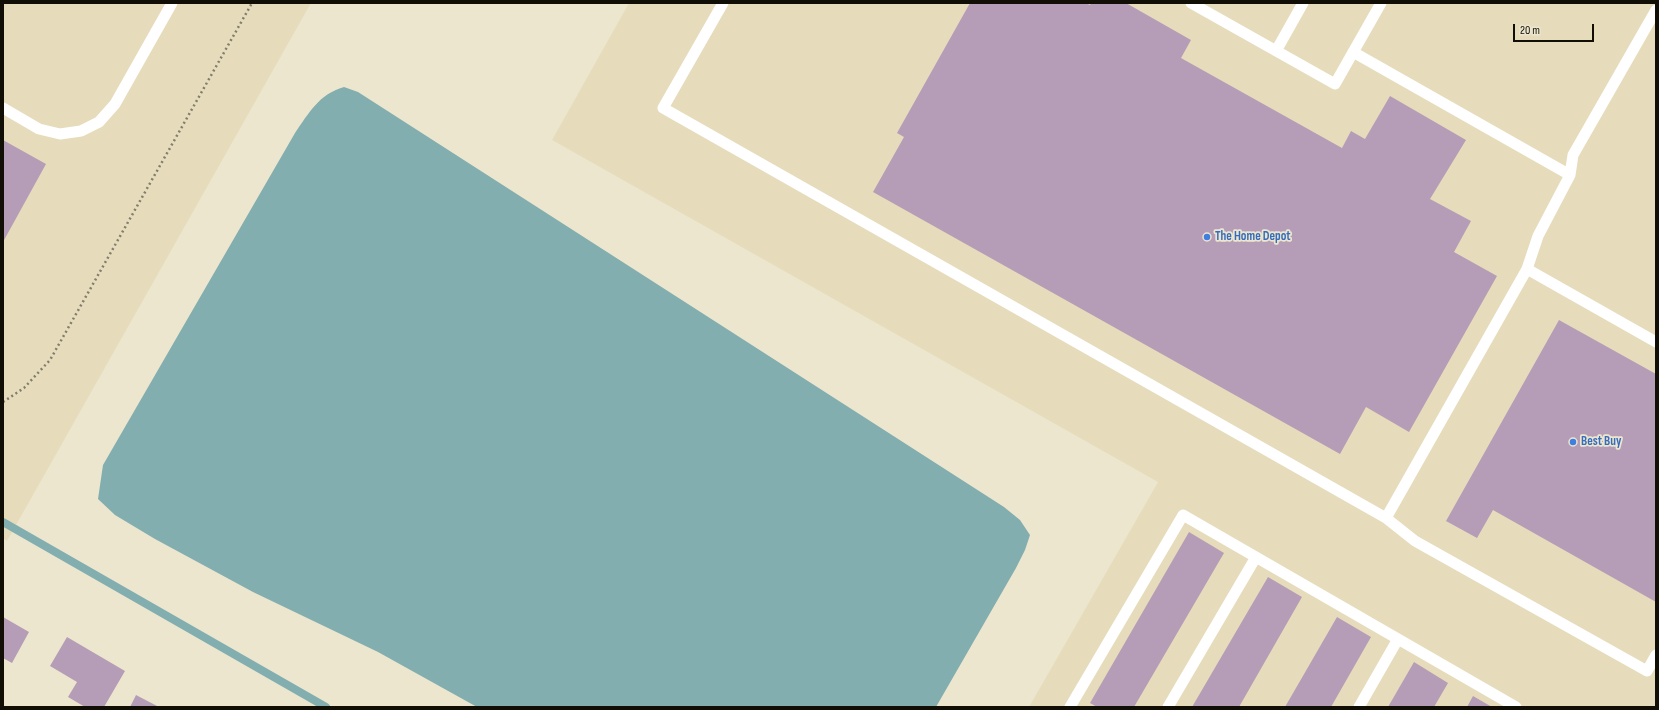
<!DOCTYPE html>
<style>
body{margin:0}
#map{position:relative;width:1659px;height:710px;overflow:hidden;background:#ede6ce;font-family:"Sofia Sans Condensed",sans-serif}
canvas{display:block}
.frame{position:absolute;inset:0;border:4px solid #110e06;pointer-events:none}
.scale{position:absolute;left:1513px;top:24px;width:81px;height:18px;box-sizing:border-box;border:2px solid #110e06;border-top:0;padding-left:5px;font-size:12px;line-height:14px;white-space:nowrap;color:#110e06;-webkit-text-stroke:3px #ede6ce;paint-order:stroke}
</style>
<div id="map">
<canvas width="1659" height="710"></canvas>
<div class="frame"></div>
<div class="scale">20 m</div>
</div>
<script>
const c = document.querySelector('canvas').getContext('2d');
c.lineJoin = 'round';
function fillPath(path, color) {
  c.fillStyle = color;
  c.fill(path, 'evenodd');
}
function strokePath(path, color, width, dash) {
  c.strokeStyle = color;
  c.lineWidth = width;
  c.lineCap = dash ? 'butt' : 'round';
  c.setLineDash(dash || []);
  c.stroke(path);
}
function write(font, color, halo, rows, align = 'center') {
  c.font = font + ' "Sofia Sans Condensed",sans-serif';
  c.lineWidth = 3.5;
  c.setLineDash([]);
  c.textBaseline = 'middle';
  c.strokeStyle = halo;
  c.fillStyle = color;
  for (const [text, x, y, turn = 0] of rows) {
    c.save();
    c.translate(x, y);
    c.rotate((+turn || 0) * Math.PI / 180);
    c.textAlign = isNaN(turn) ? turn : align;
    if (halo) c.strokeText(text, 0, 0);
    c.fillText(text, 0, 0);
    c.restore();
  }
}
const built = new Path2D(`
 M3 3H311L7 541 3 538Z
 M629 3H1656V707H1029L1158 482 552 140Z`);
const water = new Path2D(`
 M344 87 358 92 1004 507 1020 520 1030 535 1025 550 1016 568 936 707H477L378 652 253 592 155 539 115 515 98 499 103 465 295 133C309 113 319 94 344 87Z`);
const stream = new Path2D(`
 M3 522 326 707`);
const building = new Path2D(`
 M970 3H1086L1090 5 1091 3H1126L1191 40 1181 58 1342 148 1351 131 1365 139 1390 96 1466 140 1430 199 1471 221 1454 252 1497 276 1409 432 1366 407 1340 454 873 192 904 137 897 133Z
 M3 140 46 164 3 242Z
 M1559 320 1656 374V602L1493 510 1477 538 1446 521Z
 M1189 532 1224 553 1134 707H1097L1090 703Z
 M1268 577 1302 597 1239 707H1192Z
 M3 617 29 632 12 663 3 658Z
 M1337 617 1371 637 1331 707H1285Z
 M67 637 125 671 104 707H85L68 697 77 682 50 666Z
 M1414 662 1448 683 1434 707H1388Z
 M136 695 159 707H130Z
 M1473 696 1492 707H1467Z`);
const path = new Path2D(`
 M3 402 24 388 50 360 252 3`);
const service = new Path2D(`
 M723 3 663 108 1386 518 1415 541 1647 671 1656 655
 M1191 3 1335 84 1381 3
 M1276 51 1303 3
 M1353 52 1570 175
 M3 108 39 129 60 134 81 131 99 122 115 104 172 3
 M1527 269 1656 342
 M1386 518 1527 269 1538 236 1570 175 1573 155 1656 10
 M1070 707 1183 515 1516 707
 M1168 707 1256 557
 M1359 707 1398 639`);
const markers = [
 [1207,237,4,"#3f7fe0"],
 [1573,442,4,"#3f7fe0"]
];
const shopNames = [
 ["The Home Depot",1215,237],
 ["Best Buy",1581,442]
];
fillPath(built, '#e6dcbc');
fillPath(water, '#82aeb0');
strokePath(stream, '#82aeb0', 8);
fillPath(building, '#b59db7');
strokePath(path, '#827d6c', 2.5, [2, 3]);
strokePath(service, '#fff', 11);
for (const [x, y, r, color] of markers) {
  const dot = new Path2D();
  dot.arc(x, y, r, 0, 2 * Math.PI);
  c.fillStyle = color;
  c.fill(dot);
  strokePath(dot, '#ede6ce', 1.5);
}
write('bold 13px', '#366cbe', '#ede6ce', shopNames, 'left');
</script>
